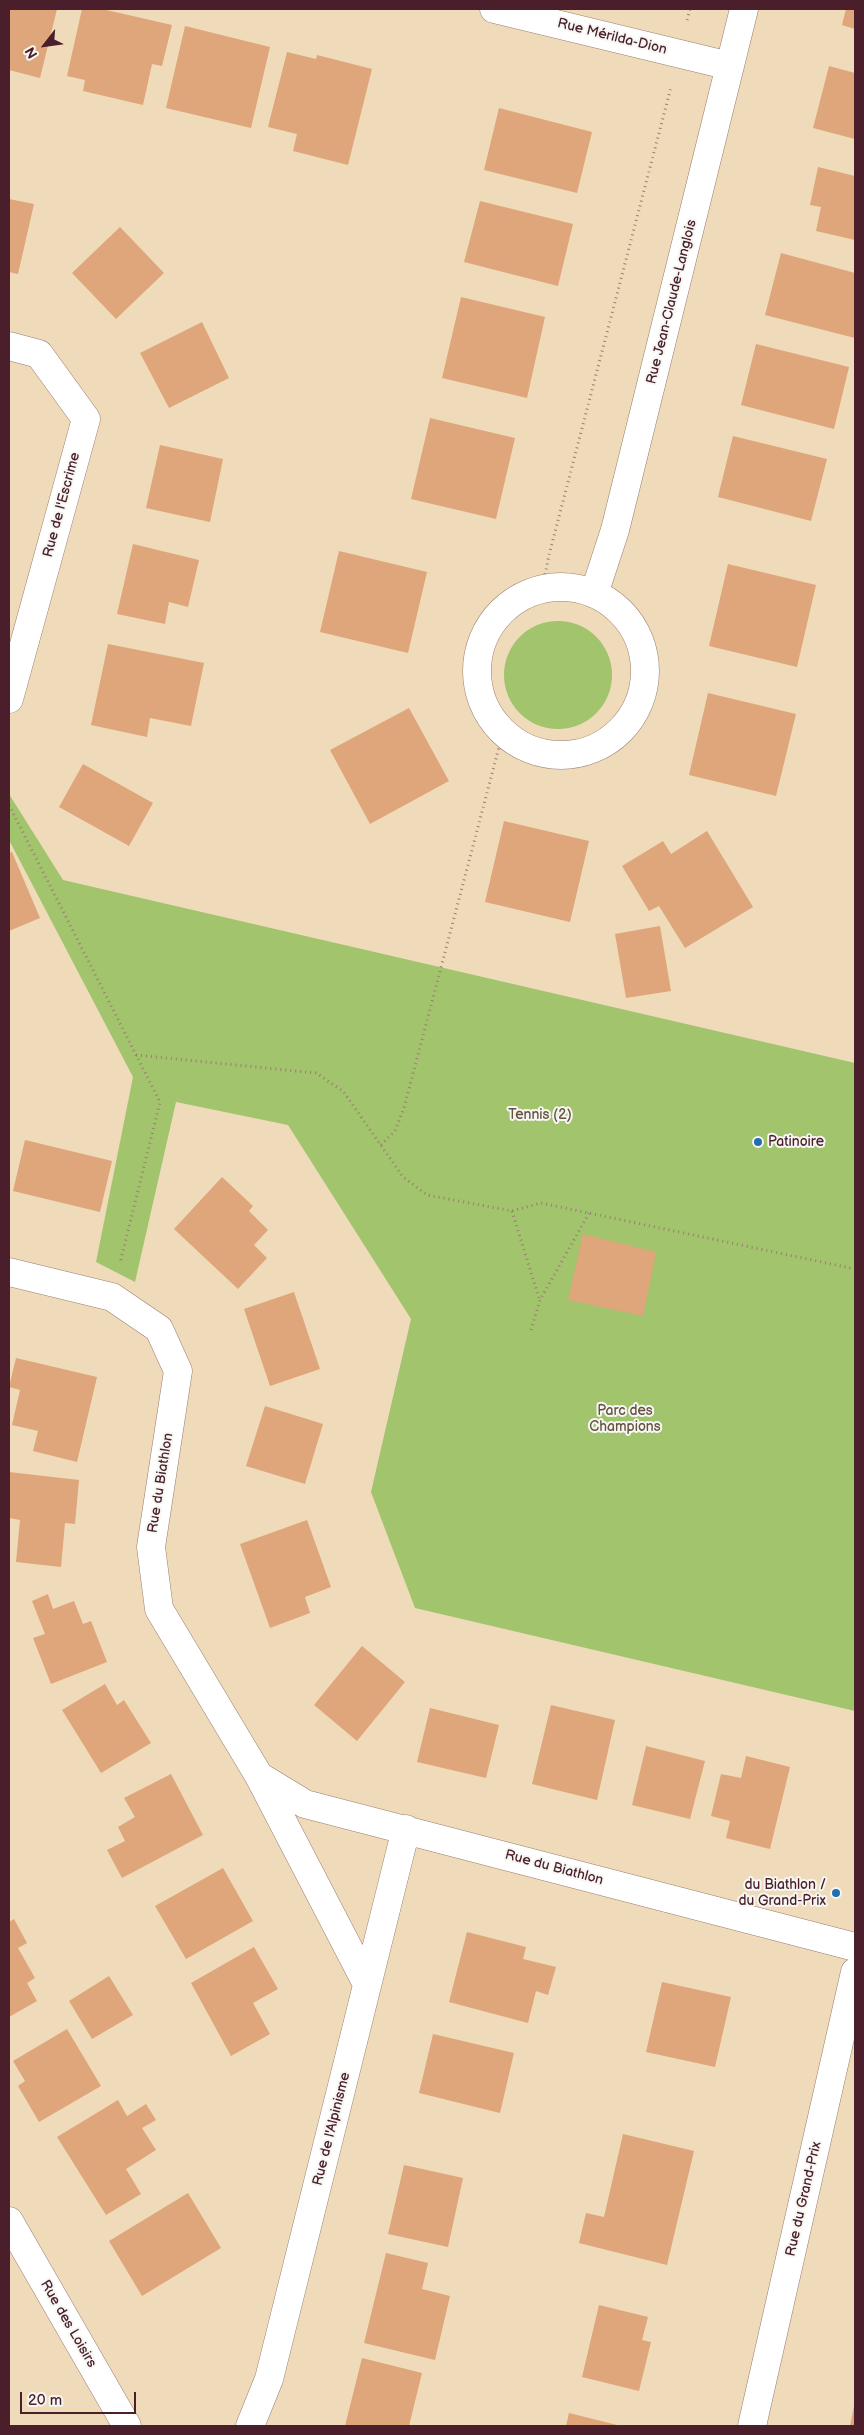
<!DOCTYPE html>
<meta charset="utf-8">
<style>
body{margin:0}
#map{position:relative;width:864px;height:2435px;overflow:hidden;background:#efdbb9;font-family:"Balsamiq Sans",sans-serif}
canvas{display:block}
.frame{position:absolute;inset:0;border:10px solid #4a1f2b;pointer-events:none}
.north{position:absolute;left:20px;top:20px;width:50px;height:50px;-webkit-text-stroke:4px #f6f6f2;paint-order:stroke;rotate:240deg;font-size:14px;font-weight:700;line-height:20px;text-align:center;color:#4a1f2b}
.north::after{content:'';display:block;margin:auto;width:18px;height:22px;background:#4a1f2b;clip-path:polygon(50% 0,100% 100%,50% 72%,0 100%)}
.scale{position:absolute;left:20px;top:2392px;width:116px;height:22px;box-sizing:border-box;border:2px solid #4a1f2b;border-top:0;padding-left:6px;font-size:15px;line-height:18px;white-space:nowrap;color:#4a1f2b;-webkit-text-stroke:4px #f6f6f2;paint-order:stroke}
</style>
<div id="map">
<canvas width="864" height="2435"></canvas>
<div class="frame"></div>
<div class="north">N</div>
<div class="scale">20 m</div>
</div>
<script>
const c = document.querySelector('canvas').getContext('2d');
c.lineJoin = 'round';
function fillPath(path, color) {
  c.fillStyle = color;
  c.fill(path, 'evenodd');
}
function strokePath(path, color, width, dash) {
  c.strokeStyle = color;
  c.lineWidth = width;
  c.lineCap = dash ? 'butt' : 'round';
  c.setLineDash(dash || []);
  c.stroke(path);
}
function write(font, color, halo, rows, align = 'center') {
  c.font = font + ' "Balsamiq Sans",sans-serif';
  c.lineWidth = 4;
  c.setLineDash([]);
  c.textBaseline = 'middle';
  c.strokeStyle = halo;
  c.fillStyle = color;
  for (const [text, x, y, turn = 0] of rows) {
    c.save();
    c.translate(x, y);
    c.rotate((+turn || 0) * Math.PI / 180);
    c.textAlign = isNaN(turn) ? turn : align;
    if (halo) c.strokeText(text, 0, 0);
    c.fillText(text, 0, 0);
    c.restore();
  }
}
const green = new Path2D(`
 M504 675a54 54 0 1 1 108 0a54 54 0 1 1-108 0Z
 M9 794 63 880 855 1063V1711L415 1608 371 1492 411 1319 288 1125 176 1102 135 1282 96 1262 133 1077 9 840Z`);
const building = new Path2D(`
 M9 9H57L40 78 9 70Z
 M82 9H102L172 25 162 66 152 64 143 105 83 91 85 80 67 76Z
 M846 9H855V29L842 25Z
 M185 26 270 47 251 128 166 108Z
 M287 52 316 59 317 55 372 69 348 165 293 151 297 134 268 127Z
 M829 66 855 73V139L813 128Z
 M499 108 592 132 577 193 484 170Z
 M818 167 855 176V240L816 231 821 207 810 205Z
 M9 199 34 204 18 274 9 272Z
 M480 201 573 224 558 286 464 262Z
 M120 227 164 273 116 319 72 273Z
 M781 253 855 273V338L765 315Z
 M461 297 545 317 527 398 442 378Z
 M202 322 229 378 169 408 140 353Z
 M756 344 849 367 834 429 741 405Z
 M430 418 515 438 496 519 411 499Z
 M733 436 827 459 811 521 718 497Z
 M160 445 223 459 210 522 146 508Z
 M133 544 199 560 188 607 169 602 165 624 117 614Z
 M339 551 427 572 408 653 320 632Z
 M728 564 816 585 797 667 709 646Z
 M108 644 204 663 191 726 150 718 147 737 91 725Z
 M708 693 796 714 776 796 689 775Z
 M409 708 449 781 370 824 330 750Z
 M83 764 153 803 129 846 59 807Z
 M504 821 589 841 570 922 485 902Z
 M707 831 753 907 685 948 659 906 649 911 622 866 663 841 671 854Z
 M12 852 40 918 9 931V853Z
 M660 926 671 991 626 998 615 934Z
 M25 1140 112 1161 100 1212 13 1191Z
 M222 1177 253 1206 249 1211 268 1230 254 1245 267 1258 238 1289 174 1229Z
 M583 1234 656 1252 643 1316 568 1300Z
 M294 1292 320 1369 270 1386 244 1309Z
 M16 1358 97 1377 77 1462 33 1451 38 1431 12 1425 20 1390 9 1387Z
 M265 1406 323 1424 305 1484 246 1466Z
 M9 1472 79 1480 75 1524 65 1523 61 1567 16 1562 20 1520 9 1518Z
 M307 1520 331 1587 305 1597 310 1613 270 1628 240 1544Z
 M48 1594 53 1609 74 1601 83 1624 91 1621 107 1662 51 1684 33 1638 45 1634 32 1601Z
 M362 1646 405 1682 357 1741 314 1705Z
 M105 1684 117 1705 124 1700 151 1743 101 1773 62 1710Z
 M551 1705 615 1720 597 1800 532 1784Z
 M430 1708 499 1725 486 1778 417 1762Z
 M646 1746 705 1761 690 1819 632 1805Z
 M746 1756 790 1767 770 1849 726 1838 730 1821 711 1816 721 1774 741 1778Z
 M171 1774 203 1835 122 1878 107 1850 125 1841 118 1827 135 1817 124 1798Z
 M223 1868 253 1921 186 1959 155 1906Z
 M14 1919 27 1943 18 1948 35 1978 27 1983 37 2001 9 2017V1922Z
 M467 1932 526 1947 523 1959 556 1967 548 1995 536 1991 528 2023 449 2002Z
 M254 1947 278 1989 253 2003 270 2034 231 2056 191 1983Z
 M109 1976 133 2015 92 2039 69 2001Z
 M662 1982 731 1997 715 2067 646 2052Z
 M67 2029 101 2086 39 2122 18 2086 25 2081 13 2061Z
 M433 2034 514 2053 500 2113 419 2093Z
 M118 2100 127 2116 146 2104 156 2120 142 2128 156 2150 126 2169 141 2194 106 2215 57 2137Z
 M623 2134 694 2151 667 2265 579 2243 586 2213 604 2217Z
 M404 2165 463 2178 448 2247 388 2234Z
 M188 2193 221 2248 142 2296 109 2241Z
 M386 2253 428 2263 422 2289 450 2296 435 2360 364 2343Z
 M599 2305 648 2317 642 2340 651 2342 639 2391 582 2377Z
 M362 2358 422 2373 409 2426H345Z
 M854 2406 855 2426H850Z
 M569 2413 621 2426H566Z`);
const path = new Path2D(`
 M687 20 690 9
 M542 589 549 555 671 87
 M9 805 160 1102 120 1263
 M136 1055 316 1073 343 1091 403 1177 427 1195 512 1211 541 1203 855 1269
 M381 1145 395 1131 404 1108 503 732
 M512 1211 539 1298
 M531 1330 540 1300 589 1213`);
const minor = new Path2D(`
 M494 9 730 66
 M9 346 39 354 86 419 9 699
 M477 671a84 84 0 1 1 168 0a84 84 0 1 1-168 0Z
 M594 594 615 530 744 9
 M9 1272 112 1297 159 1329 178 1371 151 1547 159 1609 259 1776 305 1804 855 1947
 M259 1776 367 1984
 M9 2221 127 2426
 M250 2426 269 2379 406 1829
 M752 2426 855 1972`);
const markers = [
 [758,1142,5,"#1f6fb2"],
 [836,1893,5,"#1f6fb2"]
];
const streetNames = [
 ["Rue Mérilda-Dion",612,37,14],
 ["Rue Jean-Claude-Langlois",672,302,-76],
 ["Rue de l'Escrime",62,505,-75],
 ["Rue du Biathlon",161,1483,-81],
 ["Rue du Biathlon",554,1868,15],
 ["Rue de l'Alpinisme",332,2129,-76],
 ["Rue du Grand-Prix",804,2199,-77],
 ["Rue des Loisirs",68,2324,60]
];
const parkNames = [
 ["Tennis (2)",540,1115],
 ["Parc des",625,1411],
 ["Champions",625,1427]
];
const poiNames = [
 ["Patinoire",768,1142],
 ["du Biathlon /",826,1885,"right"],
 ["du Grand-Prix",826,1901,"right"]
];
fillPath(green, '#a1c46d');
fillPath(building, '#dea67a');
strokePath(minor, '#9c7d72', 29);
strokePath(path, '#9c7d72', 3, [1, 4]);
strokePath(minor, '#fff', 28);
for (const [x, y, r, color] of markers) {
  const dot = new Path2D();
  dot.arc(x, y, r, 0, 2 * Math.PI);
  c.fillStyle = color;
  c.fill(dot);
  strokePath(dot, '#f6f6f2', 2);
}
write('14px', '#4a1f2b', '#f6f6f2', streetNames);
write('14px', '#64513f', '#f6f6f2', parkNames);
write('14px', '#4a1f2b', '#f6f6f2', poiNames, 'left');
</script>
